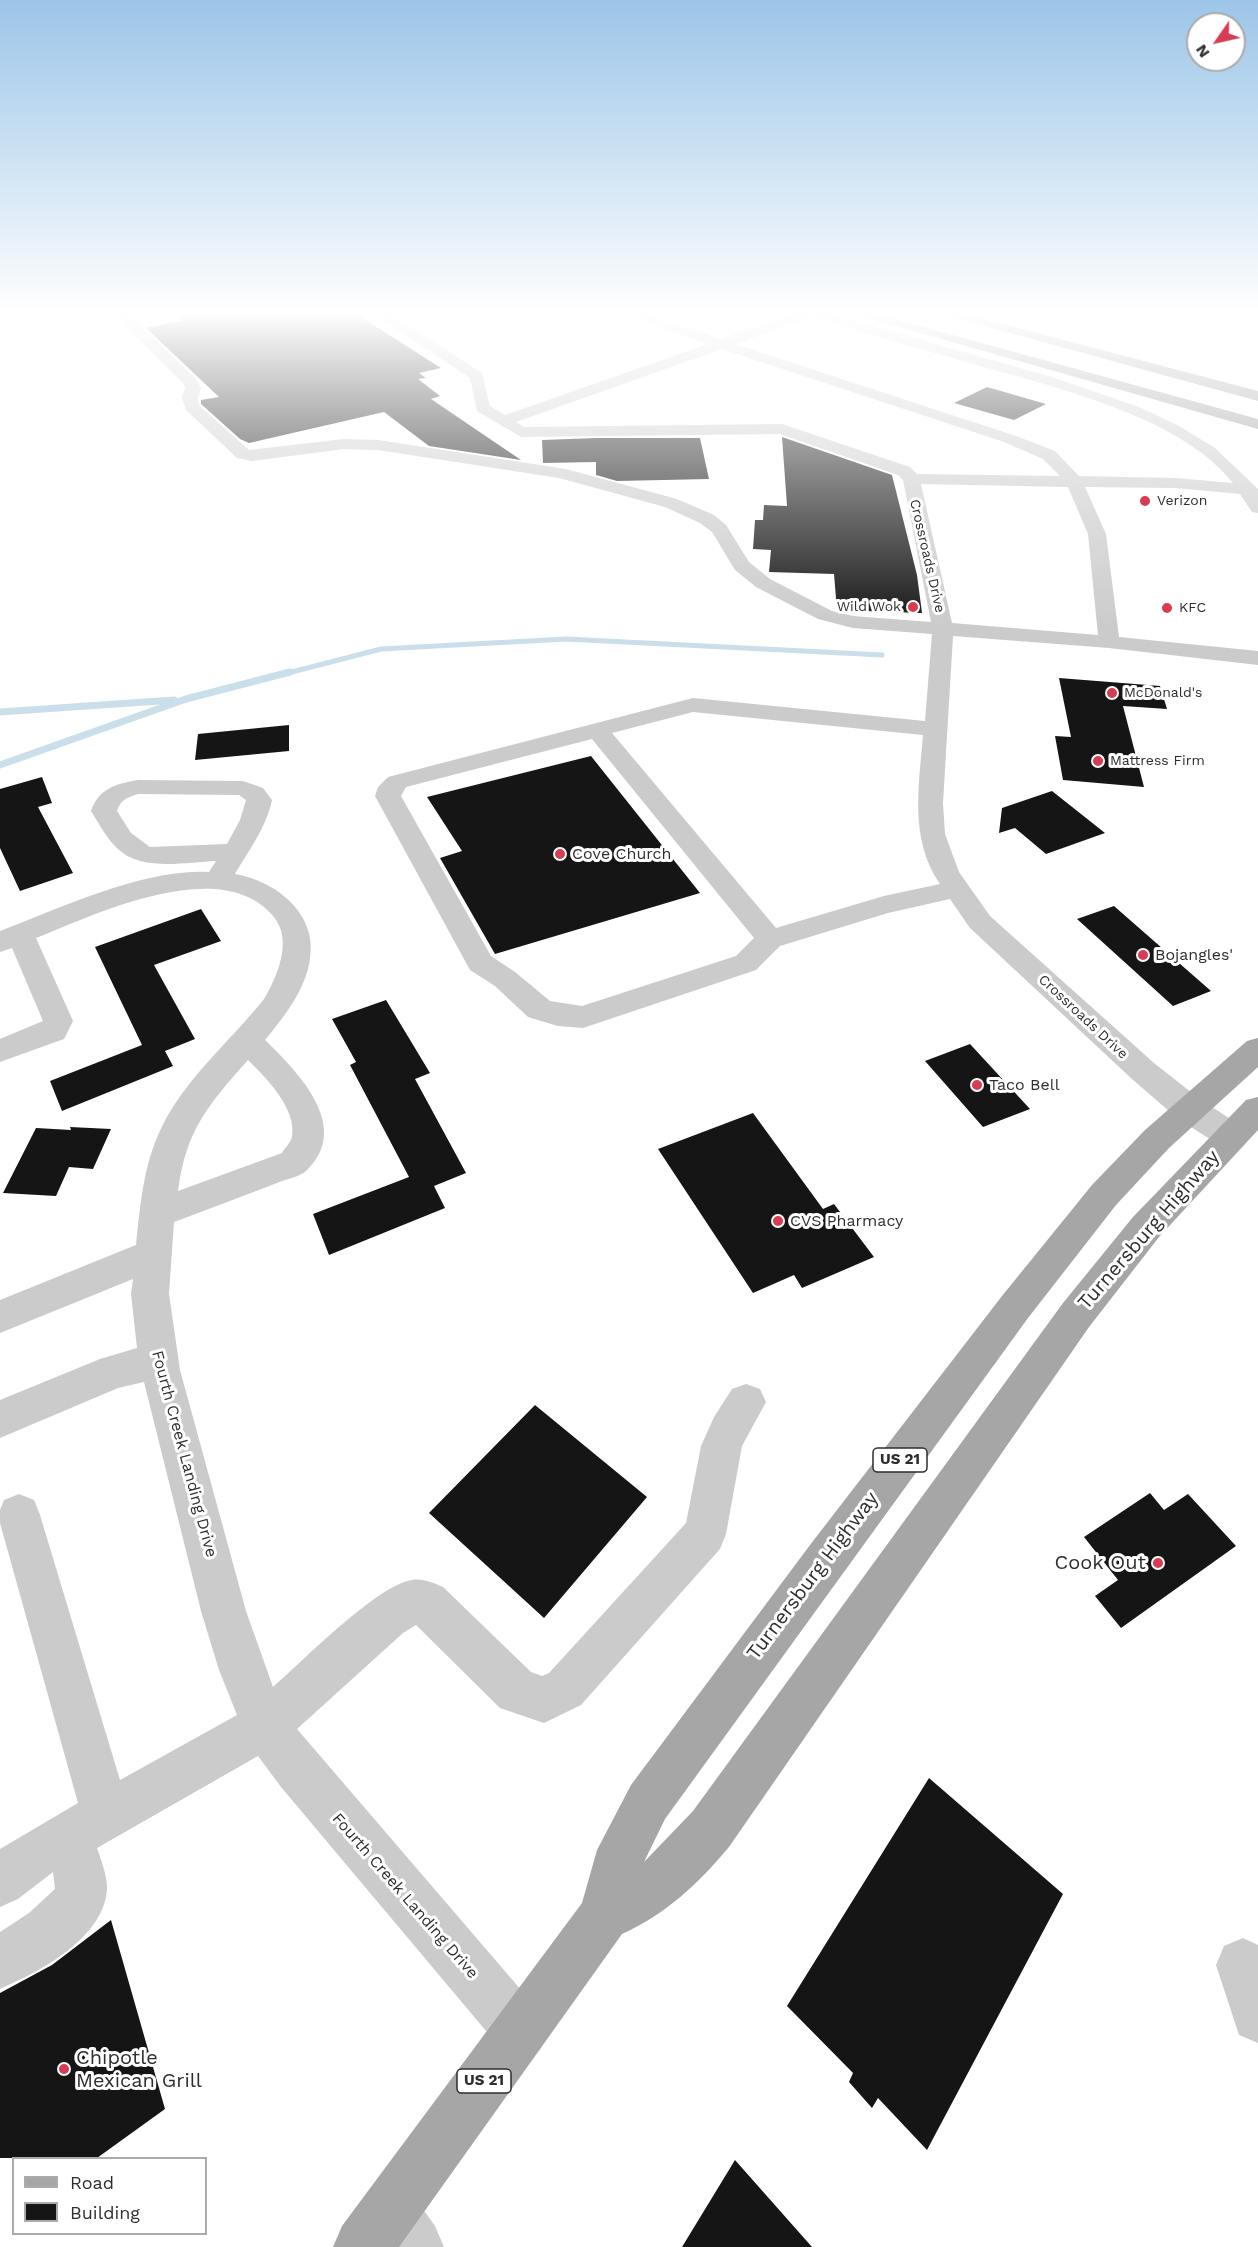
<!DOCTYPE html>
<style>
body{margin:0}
#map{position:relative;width:1258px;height:2247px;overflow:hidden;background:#fff;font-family:"Work Sans",sans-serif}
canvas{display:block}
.legend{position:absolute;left:12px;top:2157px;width:195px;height:78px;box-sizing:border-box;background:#fff;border:2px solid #ababab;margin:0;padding:8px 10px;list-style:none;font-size:18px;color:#2e2e2e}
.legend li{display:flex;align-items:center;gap:12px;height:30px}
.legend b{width:30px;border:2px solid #ababab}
.north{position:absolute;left:1186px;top:12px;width:60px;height:60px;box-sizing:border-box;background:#fff;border:2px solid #ababab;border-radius:50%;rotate:236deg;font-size:16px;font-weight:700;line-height:24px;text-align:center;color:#2e2e2e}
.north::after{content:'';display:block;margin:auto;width:21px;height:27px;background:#d83c53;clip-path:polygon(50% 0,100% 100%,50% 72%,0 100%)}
</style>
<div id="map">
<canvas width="1258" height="2247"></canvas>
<ul class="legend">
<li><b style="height:8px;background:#a6a6a6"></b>Road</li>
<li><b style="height:16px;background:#151515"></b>Building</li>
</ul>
<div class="north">N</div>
</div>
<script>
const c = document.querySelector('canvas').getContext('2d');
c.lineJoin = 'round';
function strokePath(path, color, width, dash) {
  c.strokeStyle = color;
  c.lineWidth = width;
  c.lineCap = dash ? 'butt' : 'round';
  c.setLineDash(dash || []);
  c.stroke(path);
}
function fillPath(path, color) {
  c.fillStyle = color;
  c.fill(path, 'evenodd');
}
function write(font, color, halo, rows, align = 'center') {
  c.font = font + ' "Work Sans",sans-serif';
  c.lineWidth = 6;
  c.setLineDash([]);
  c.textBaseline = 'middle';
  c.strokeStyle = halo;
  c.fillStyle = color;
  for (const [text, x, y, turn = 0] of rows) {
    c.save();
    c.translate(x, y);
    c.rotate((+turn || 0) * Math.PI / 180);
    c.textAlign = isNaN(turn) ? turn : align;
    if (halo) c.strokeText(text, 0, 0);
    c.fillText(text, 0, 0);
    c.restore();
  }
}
const streamFar1 = new Path2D(`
 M284 674 381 649 566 639 882 655`);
const stream = new Path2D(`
 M0 712 174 700
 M0 765 186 699 290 672`);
const building = new Path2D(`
 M189 312H217L220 315 235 312H353L441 368 419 373 426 378 418 379 440 396 431 399 521 460 429 446 384 412 249 443 240 439 201 404V400L219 397 146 328 182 321 178 318Z
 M987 387 1046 404 1014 420 954 403Z
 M782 437 892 475 917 575 922 613 837 610 834 574 769 572 771 550 753 549 755 520H763L764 505 787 506Z
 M596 438H700L709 479 617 481 596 475V462L543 463 542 440Z
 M1059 678 1160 686 1167 709 1123 706 1144 787 1063 780 1055 736 1071 737Z
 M289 725V751L195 760 198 734Z
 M591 756 700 893 495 954 440 858 462 851 427 797Z
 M42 777 52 803 38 807 73 873 20 891 0 848V789Z
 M1052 791 1105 833 1046 854 1015 828 999 833 1002 808Z
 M1114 906 1211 991 1173 1006 1077 919Z
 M201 909 221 941 154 965 195 1039 165 1051 173 1066 62 1111 50 1081 142 1045 95 947Z
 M386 1000 430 1073 415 1079 466 1173 434 1186 445 1208 329 1255 313 1214 409 1177 350 1065 356 1062 332 1019Z
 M970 1044 1030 1109 983 1127 925 1061Z
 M753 1113 823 1209 834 1204 874 1257 802 1288 794 1275 753 1293 658 1149Z
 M70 1127 111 1129 93 1169 69 1167 56 1196 3 1193 36 1128 71 1130Z
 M535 1405 647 1497 544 1618 429 1513Z
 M1150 1493 1164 1510 1188 1494 1236 1546 1121 1628 1095 1596 1118 1580 1084 1537Z
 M929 1778 1063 1894 927 2150 878 2098 872 2108 849 2082 853 2073 787 2006Z
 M111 1920 165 2109 97 2158H0V1993L52 1965Z
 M735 2160 812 2247H682Z`);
const minor = new Path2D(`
 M117 312H131V316L195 378 201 388 198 398 199 405 249 450 344 439 378 440 566 469 677 499 714 515 726 525 749 562 770 579 832 611 853 616 931 622 903 480 898 475 780 434 521 437 477 411 470 378 371 312H387L482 373 490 406 505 415 708 344 618 312H638L721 339 799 312H824L1055 378 1139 407 1179 426 1215 448 1258 489V513L1252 512 1240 494 1176 488 1085 487 1106 534 1119 637 1258 651V665L1109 648 953 636 943 803 945 834 959 872 990 916 1154 1063 1201 1100 1243 1127 1248 1136 1243 1145 1231 1149 1219 1145 1177 1118 1132 1079 970 928 950 899 888 913 780 946 756 970 583 1028 558 1026 528 1017 495 986 470 970 375 796 378 787 388 777 693 698 925 721 932 634 853 628 818 619 756 587 735 570 712 532 700 523 665 507 559 478 378 450 344 449 252 461 237 458 186 410 182 398 185 388 183 383 119 320ZM811 317C864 333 917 348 970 363 1049 386 1180 415 1233 483L1176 478 1079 476 1055 451 1016 436 735 344ZM722 349 1004 442 1043 459 1060 476 917 474 910 467 782 424 524 427 516 422ZM921 484 1068 487 1088 534 1098 635 952 623ZM693 712 923 735C919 786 909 839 940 884L884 896 776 928 612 733ZM592 739 754 938 736 956 582 1006 550 1001 515 972 491 956 401 796 406 787Z
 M156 312H187C180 318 163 318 156 312Z
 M138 780 243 781 263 788 272 800C266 828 249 850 235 874 276 881 318 914 310 959 306 989 284 1017 265 1040 298 1072 352 1127 307 1170 300 1177 286 1179 277 1183 243 1196 209 1209 174 1222L169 1294 180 1370 246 1611 273 1687C302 1662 377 1585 412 1580 423 1578 433 1583 443 1587L531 1672 542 1676 549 1673 686 1523 701 1446 714 1417 732 1389 746 1384 760 1389 766 1402 742 1446 726 1534 720 1549 581 1705 544 1723 500 1708 416 1625 403 1633 297 1729 540 2012 548 2031 540 2050 521 2058 502 2050 281 1787 258 1756 97 1848C101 1860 107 1875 107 1888 105 1938 39 1972 0 1989V1932L29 1913 55 1889 53 1872 18 1899 0 1907V1849L78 1803 0 1523V1510L4 1500 19 1494 34 1500 40 1515 120 1780 237 1715 219 1670 201 1611 144 1382 118 1388 0 1438V1400L100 1359 137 1348 131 1294 133 1279 0 1333V1300L136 1245C140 1208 143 1168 159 1133 182 1081 229 1043 264 999 277 977 293 941 274 917 222 853 96 914 36 938L73 1021 64 1039 0 1062V1039L43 1021 12 948 0 952V931C60 908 145 868 209 872L216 861C186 862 142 872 118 849 107 839 99 824 91 811 99 788 116 784 138 780ZM138 794 239 795 246 800 240 820 227 844 150 847 131 833 117 811C120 800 128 797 138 794ZM248 1060C266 1078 297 1108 292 1137 291 1142 285 1148 282 1153L178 1191C186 1130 208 1105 248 1060Z
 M1243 1938 1258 1945V2043L1239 2035 1216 1965 1224 1946Z
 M389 2182 410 2191 435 2226 444 2247H378L368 2233 359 2212 368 2191Z`);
const major = new Path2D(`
 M1258 1038V1067L1169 1148 1116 1205 1028 1318 665 1819 644 1862 693 1811 1063 1303 1133 1217 1246 1100 1258 1097V1130L1159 1237 1089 1327 729 1847C698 1884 666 1914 622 1934L399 2247H333L342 2226 582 1903 597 1850 631 1785 810 1545 1002 1296 1092 1185 1145 1130 1247 1041Z`);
const highway = new Path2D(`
 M847 312H869L1258 419V429Z
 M934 312H957L1258 391V401Z`);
const markers = [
 [1145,501,6,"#d83c53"],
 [913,607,6,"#d83c53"],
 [1167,608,6,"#d83c53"],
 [1112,693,6,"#d83c53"],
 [1098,761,6,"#d83c53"],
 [560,854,6,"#d83c53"],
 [1143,955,6,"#d83c53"],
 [977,1085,6,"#d83c53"],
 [778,1221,6,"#d83c53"],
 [1158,1563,6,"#d83c53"],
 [64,2069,6,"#d83c53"]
];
const farPoinames = [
 ["Verizon",1157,501],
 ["Wild Wok",901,607,"right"],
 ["KFC",1179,608],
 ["McDonald's",1124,693],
 ["Mattress Firm",1110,761]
];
const farStreetnames = [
 ["Crossroads Drive",927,556,77],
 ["Crossroads Drive",1083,1017,43]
];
const shields = [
 [900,1460,54],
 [484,2081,54]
];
const shieldNames = [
 ["US 21",900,1460],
 ["US 21",484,2081]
];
const poiNames = [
 ["Cove Church",572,854],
 ["Bojangles'",1155,955],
 ["Taco Bell",989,1085],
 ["CVS Pharmacy",790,1221]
];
const streetNames = [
 ["Fourth Creek Landing Drive",184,1454,75],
 ["Fourth Creek Landing Drive",405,1896,49]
];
const nearStreetnames = [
 ["Turnersburg Highway",1149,1230,-49],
 ["Turnersburg Highway",813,1576,-53]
];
const nearPoinames = [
 ["Cook Out",1146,1563],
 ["Chipotle",76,2058,"left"],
 ["Mexican Grill",76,2081,"left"]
];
strokePath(streamFar1, '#cadfe9', 5);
strokePath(stream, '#cadfe9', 7);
fillPath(building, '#151515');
fillPath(minor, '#cbcbcb');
fillPath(major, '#a6a6a6');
fillPath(highway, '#959595');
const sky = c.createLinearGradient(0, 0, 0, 627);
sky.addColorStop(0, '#9cc5e8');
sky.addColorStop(0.5, '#fff');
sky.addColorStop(1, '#ffffff00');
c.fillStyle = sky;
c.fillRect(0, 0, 1258, 627);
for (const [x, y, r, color] of markers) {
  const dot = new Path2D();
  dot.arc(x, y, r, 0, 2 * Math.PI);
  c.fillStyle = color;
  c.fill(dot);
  strokePath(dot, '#fff', 2);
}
write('14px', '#2e2e2e', '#fff', farPoinames, 'left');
write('14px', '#2e2e2e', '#fff', farStreetnames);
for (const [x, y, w] of shields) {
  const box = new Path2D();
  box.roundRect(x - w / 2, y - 12, w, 24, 4.5);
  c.fillStyle = '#fff';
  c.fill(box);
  strokePath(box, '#2e2e2e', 1.5);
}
write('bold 15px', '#2e2e2e', null, shieldNames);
write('16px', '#2e2e2e', '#fff', poiNames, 'left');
write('16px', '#2e2e2e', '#fff', streetNames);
write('20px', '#2e2e2e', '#fff', nearStreetnames);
write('20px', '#2e2e2e', '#fff', nearPoinames, 'right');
</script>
